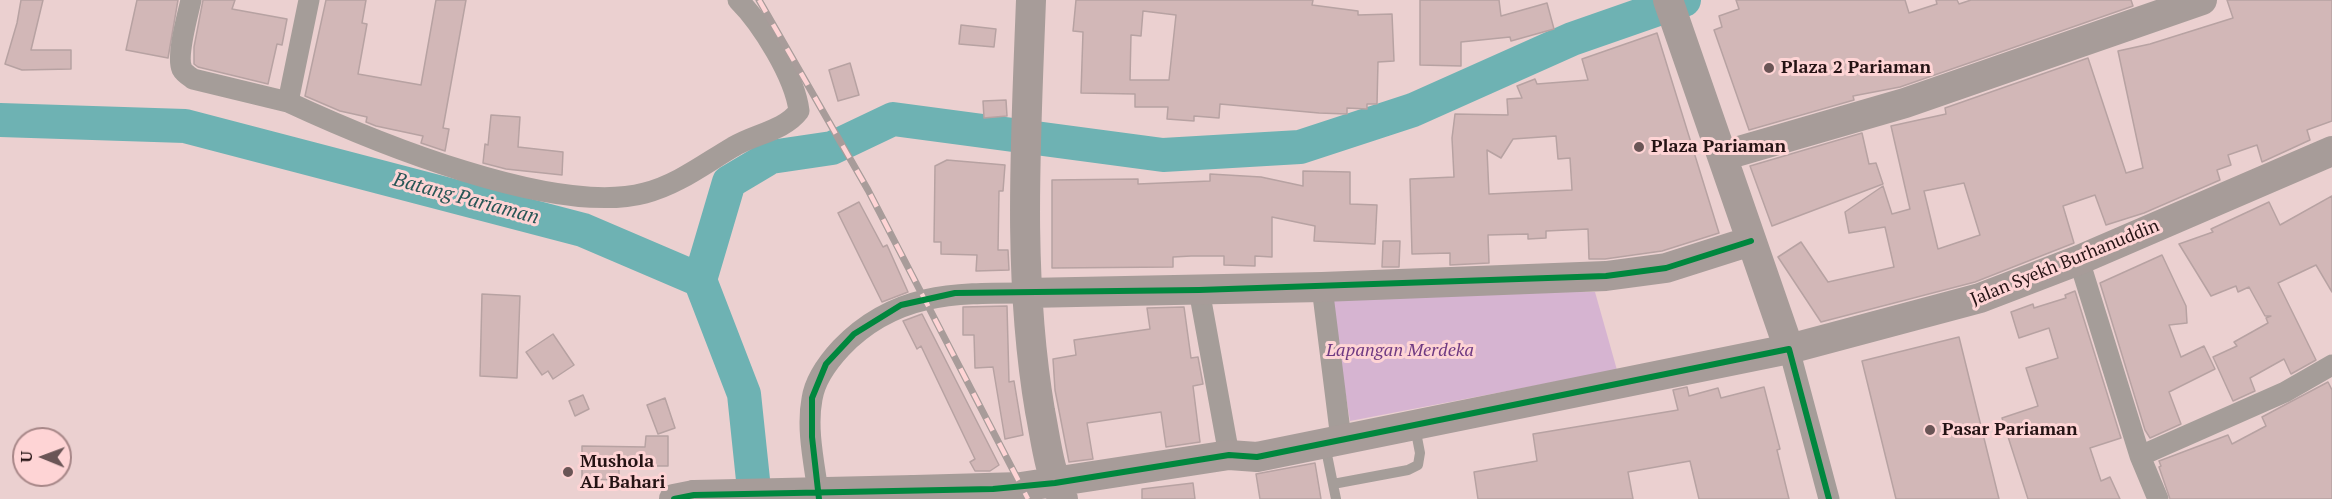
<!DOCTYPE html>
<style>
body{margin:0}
#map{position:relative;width:2332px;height:499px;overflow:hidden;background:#ebd0d0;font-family:"PT Serif",serif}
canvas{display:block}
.north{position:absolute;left:12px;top:427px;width:60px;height:60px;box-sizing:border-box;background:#fed4d5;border:2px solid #a78788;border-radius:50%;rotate:271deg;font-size:16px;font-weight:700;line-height:24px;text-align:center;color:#251314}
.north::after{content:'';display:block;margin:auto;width:21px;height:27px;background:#6a5556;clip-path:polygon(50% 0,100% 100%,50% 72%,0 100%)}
</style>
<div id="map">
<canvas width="2332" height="499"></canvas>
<div class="north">U</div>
</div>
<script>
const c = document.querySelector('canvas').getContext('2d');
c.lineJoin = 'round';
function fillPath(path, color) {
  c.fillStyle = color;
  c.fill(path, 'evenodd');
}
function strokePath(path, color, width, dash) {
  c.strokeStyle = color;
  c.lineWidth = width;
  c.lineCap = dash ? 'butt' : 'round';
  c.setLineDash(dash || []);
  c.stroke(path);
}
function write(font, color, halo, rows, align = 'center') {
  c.font = font + ' "PT Serif",serif';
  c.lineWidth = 6;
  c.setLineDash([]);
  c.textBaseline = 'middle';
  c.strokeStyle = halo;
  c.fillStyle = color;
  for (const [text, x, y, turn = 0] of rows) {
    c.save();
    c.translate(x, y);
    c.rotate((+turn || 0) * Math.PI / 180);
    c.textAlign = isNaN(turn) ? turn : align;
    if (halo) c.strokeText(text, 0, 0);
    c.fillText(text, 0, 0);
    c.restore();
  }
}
const green = new Path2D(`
 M1595 292 1617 370 1350 421 1329 293Z`);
const river = new Path2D(`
 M0 120 185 126 583 230 700 280 744 394 755 499
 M700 280 729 182 771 157 832 148 893 119 1163 155 1300 147 1413 110 1572 39 1684 0`);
const building = new Path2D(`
 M21 0H43L31 50H71V69L22 70 5 64 17 23Z
 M137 0H178L168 58 126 50Z
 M203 0H235L232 9 287 19 282 45 277 44 268 84 198 67 194 64V47Z
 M326 0H366L362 23 367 24 358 74 421 85 436 0H466L443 128 449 129 445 151 421 143 423 136 376 126 366 122 367 117 340 111 305 96Z
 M1076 0H1313L1312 5 1358 11V15L1392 14 1394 61 1378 62 1377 104H1367V109L1347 108V114L1319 113 1220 104 1219 118 1194 116V121L1167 119 1168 107H1135V94L1081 93 1083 32 1073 31ZM1143 11 1176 15 1169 80H1130L1131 35 1141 36Z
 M1420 0H1499L1501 16 1547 3 1554 29 1511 41 1510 37 1461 42V66L1420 65Z
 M1736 0H1905L1909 13 1937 4 1936 0H1957L1959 4 1971 0H2131L2133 6 1900 87 1853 96 1854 100 1749 130 1714 30 1722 27 1719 16 1739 9Z
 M2227 0H2332V121L2307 130 2310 140 2262 162 2257 145 2228 155 2231 165 2217 170 2220 180 2144 213 2106 225 2095 195 2063 206 2074 243 1975 282 1821 322 1778 257 1801 242 1828 282 1894 267 1885 227 1849 233 1845 212 1883 186 1892 214 1910 209 1891 126 1946 114 1945 108 2088 58 2126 173 2143 168 2118 51 2150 44 2233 18ZM1964 183 1980 235 1938 249 1924 191Z
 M961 25 996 29 994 47 959 44Z
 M1657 33 1719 233 1662 251 1605 259H1589L1588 229 1546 231V238L1528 239V234L1488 235 1489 263 1450 265V253L1412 254 1410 179 1454 177 1452 138 1455 114 1508 115 1507 99 1522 98 1517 86 1535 79 1537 84 1588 80 1582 59ZM1556 136 1558 159 1570 158 1572 190 1489 194 1487 150 1501 158 1513 139Z
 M850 63 859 95 838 101 829 70Z
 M1006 100 1007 116 984 118 983 101Z
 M491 115 520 117 518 147 563 152 562 175 506 169 483 163 485 144 488 145Z
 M1862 133 1869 164 1876 163 1883 184 1772 226 1750 166Z
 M947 160 1005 165 1003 191H999L998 250H1008L1009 270 976 271 977 255 941 254V242H934L935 166Z
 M1303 171 1350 172V204L1377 205 1375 244 1314 241 1315 226 1272 217V257L1255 256V266L1224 265V256H1191L1173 257V267L1052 268V180L1138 179V184L1210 181V174L1261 177 1303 186Z
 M2332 196V292L2316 265 2278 283 2316 360 2291 374 2284 359 2250 378 2255 391 2233 401 2213 357 2237 346 2234 342 2268 323 2266 318 2271 316H2265L2249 287 2238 292 2236 286 2211 296 2179 244 2213 232 2211 229 2269 202 2280 225Z
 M859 202 883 247 887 245 908 292 882 302 838 213Z
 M1383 241H1400L1399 267H1382Z
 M2162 255 2186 306 2187 323 2169 325 2181 357 2204 346 2215 369 2169 392 2181 424 2150 438 2145 430 2100 283Z
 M2075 291 2121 438 2090 448 2101 481 2110 477 2120 499H2028L2002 418 2038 406 2026 368 2058 358 2049 328 2019 338 2011 312 2033 304 2034 308 2066 298 2065 295Z
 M482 294 520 296 517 378 480 376Z
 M1007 306 1009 382 1014 381 1023 435 1005 439 993 367 975 368 974 335H963V307Z
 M1184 307 1191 358 1198 357 1203 384 1193 386 1200 442 1166 447 1161 412 1087 423 1093 459 1069 462 1055 390 1053 359 1076 355 1074 340 1150 329 1147 308Z
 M922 314 999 465 990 471H975L970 462 975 459 964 436 921 346 917 349 903 321Z
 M553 334 574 365 553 379 548 371 542 375 526 352Z
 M1959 337 1999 499H1896L1862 361Z
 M2328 382 2332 390V499H2170L2159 467 2161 466 2159 461 2228 435 2232 444 2266 426 2262 417Z
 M1687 387 1689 396 1718 388 1721 398 1764 387 1780 449 1777 450 1789 499H1699L1690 461 1628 472 1633 499H1478L1474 472 1537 461 1533 434 1678 410 1673 390Z
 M583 395 589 409 575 416 569 401Z
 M665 398 675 428 658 434 647 405Z
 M646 436H668V466H619V480L582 479V446L645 447Z
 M1315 463 1321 499H1260L1256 474Z
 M1193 483 1195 499H1142V489Z`);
const lane = new Path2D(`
 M1325 445 1336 499
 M1333 484 1408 470 1418 465 1420 453 1415 427`);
const street = new Path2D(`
 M191 0C188 14 176 56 182 69 184 73 189 76 193 79L288 102 309 0
 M288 102C372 141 555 217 645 193 677 185 704 164 733 147 754 134 784 131 799 111 795 77 762 24 738 0
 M2079 260 2140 456 2158 499
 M1322 287 1341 439
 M1199 290 1229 455
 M1789 349 1829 499
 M2140 456 2285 392 2332 365
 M819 499C815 467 806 430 812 399 815 379 828 362 841 348 895 292 955 293 1027 293`);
const secondary = new Path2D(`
 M1031 0C1026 136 1017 276 1040 411 1046 441 1049 472 1063 499
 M1668 0 1789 349
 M1722 156 1905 103 2202 0
 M1027 293 1322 287 1606 276 1666 268 1751 241
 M914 490 1021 487 1229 455 1257 457 1789 349 1980 298 2079 260 2332 151
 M674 499 694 495`);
const rail = new Path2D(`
 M759 0 868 190 1028 499`);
const secondaryBridge = new Path2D(`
 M694 495 914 490`);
const cycleway = new Path2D(`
 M674 499 694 495 993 489 1055 483 1229 455 1257 457 1789 349 1829 499
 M819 499 812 437V398L826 364 854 334 901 305 955 293 1199 290 1606 276 1666 268 1751 241`);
const markers = [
 [1769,68,6,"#6a5556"],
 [1639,147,6,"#6a5556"],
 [1930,430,6,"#6a5556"],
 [568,472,6,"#6a5556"]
];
const poiNames = [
 ["Plaza 2 Pariaman",1781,68],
 ["Plaza Pariaman",1651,147],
 ["Pasar Pariaman",1942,430],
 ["Mushola",580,462],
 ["AL Bahari",580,483]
];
const streetNames = [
 ["Jalan Syekh Burhanuddin",2065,263,-22]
];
const parkNames = [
 ["Lapangan Merdeka",1400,351]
];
const waterNames = [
 ["Batang Pariaman",466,199,15]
];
fillPath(green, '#d6b4d1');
strokePath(river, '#6eb2b3', 34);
fillPath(building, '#d2b7b7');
strokePath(building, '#b7a2a2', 1.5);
strokePath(lane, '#a59d99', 10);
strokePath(street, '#a59d99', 21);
strokePath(secondary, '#a79c99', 30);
strokePath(rail, '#a89c9a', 7);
strokePath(rail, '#fed4d5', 4.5, [14]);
strokePath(secondaryBridge, '#a79c99', 30);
strokePath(cycleway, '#00873e', 6);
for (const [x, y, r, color] of markers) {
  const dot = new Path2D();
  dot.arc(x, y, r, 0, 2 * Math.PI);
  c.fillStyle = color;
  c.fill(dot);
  strokePath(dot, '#fed4d5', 2);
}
write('bold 18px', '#251314', '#fed4d5', poiNames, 'left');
write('18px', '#251314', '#fed4d5', streetNames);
write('italic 18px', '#6f3a82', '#fed4d5', parkNames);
write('italic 20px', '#285656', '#fed4d5', waterNames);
</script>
